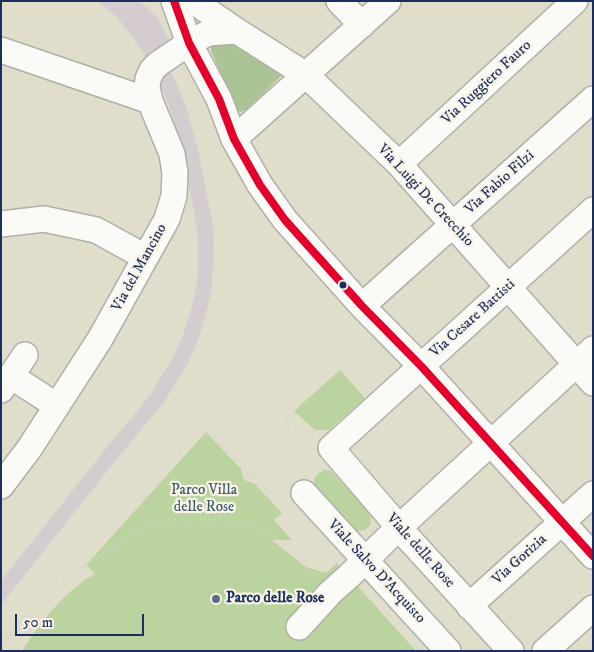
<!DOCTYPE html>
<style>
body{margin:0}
#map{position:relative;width:594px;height:652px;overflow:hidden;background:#e1ddcb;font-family:"IM FELL DW Pica",serif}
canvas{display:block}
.frame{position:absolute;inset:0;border:2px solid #1b2f5e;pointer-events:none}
.scale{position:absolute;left:15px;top:614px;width:129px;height:22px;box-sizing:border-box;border:2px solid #1b2f5e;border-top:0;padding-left:6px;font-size:15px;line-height:18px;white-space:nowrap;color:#1b2f5e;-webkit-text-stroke:4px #f7f3e8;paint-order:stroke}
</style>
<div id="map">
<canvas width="594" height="652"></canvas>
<div class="frame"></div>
<div class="scale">50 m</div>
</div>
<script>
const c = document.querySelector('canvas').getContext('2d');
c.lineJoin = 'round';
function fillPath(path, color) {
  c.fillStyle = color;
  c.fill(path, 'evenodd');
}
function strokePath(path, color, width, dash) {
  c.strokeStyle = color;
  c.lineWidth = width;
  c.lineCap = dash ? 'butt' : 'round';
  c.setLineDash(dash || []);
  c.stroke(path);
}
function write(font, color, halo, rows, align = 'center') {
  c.font = font + ' "IM FELL DW Pica",serif';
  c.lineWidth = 4.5;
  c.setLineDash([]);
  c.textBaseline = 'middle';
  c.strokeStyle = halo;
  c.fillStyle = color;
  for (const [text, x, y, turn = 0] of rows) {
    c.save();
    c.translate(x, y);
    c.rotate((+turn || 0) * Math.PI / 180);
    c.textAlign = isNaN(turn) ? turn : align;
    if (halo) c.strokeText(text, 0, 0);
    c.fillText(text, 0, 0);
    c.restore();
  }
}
const industrial = new Path2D(`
 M98 1H139L157 17 170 42 159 50 176 82 186 107 198 150 212 221 214 242 213 269 211 292 205 317 198 341 187 365 164 402 112 465 1 605V581L100 456 152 393 161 377 173 357 183 335 190 313 196 290 198 268V243L196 223 183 153 171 112 162 89 144 55 133 38 118 18Z`);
const green = new Path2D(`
 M340 370 365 398 329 430H315L294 411Z
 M206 432 241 469 244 480 255 484 282 513 274 520 292 540H272L306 567 326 573 337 563 416 651H22C41 622 64 591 95 574L86 565Z
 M325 470 331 471 368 511C375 523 368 533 355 530L317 489C311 479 315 474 325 470Z`);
const forest = new Path2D(`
 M228 39 282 72V75L247 109 241 112 237 111 211 51V45Z`);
const path = new Path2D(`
 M164 461 169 465 203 424
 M293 465 297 474
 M268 498 270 495 203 424 241 380 251 384 297 427 307 432 319 433
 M1 647 33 609 71 576 137 530 172 520H222L260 528 297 553 317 577`);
const minor = new Path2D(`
 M174 1 189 43 219 99 234 139 260 185 285 220 362 306 421 366 593 556
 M193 1 237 31 306 75 399 164 593 383
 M339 1 362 25
 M1 50 150 101
 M234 139 388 1
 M399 164 575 1
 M1 224 44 219 96 230 145 257
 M362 306 593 99
 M11 376 25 355
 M1 390 11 376 57 406
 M1 486 29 449 100 339 167 219 174 196 175 173 172 154 150 101 147 87 148 79 152 70 158 64 189 43 208 33 237 31
 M304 493 448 651
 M469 606 593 494
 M299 627 330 593 349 576 393 533 593 349
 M511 651 409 539 331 448 593 210
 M545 651 593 608`);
const bus1 = new Path2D(`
 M174 1 189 43 219 99 234 139 260 185 285 220 362 306 421 366 593 556`);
const markers = [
 [343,285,4.5,"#1b2f5e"],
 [216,599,5,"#606c84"]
];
const streetNames = [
 ["Via Ruggiero Fauro",487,83,-43],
 ["Via Fabio Filzi",500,183,-42],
 ["Via Luigi De Crecchio",425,196,47],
 ["Via del Mancino",140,268,-61],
 ["Via Cesare Battisti",473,319,-42],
 ["Viale delle Rose",420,551,48],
 ["Via Gorizia",520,560,-42],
 ["Viale Salvo D'Acquisto",376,572,47]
];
const parkNames = [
 ["Parco Villa",204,491],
 ["delle Rose",204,508]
];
const poiNames = [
 ["Parco delle Rose",226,599]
];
fillPath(industrial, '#d5ccd0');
fillPath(green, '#bbd49f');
fillPath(forest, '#aac496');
strokePath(minor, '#b0afa8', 28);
strokePath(path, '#d2d2d0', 3, [1, 4]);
strokePath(minor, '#fafaf7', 25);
strokePath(bus1, '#e4002b', 8);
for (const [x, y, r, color] of markers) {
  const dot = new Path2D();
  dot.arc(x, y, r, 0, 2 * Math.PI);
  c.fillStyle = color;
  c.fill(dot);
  strokePath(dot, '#f7f3e8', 2);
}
write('15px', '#1b2f5e', '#f7f3e8', streetNames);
write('15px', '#3b5665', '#f7f3e8', parkNames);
write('bold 15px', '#1b2f5e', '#f7f3e8', poiNames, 'left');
</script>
